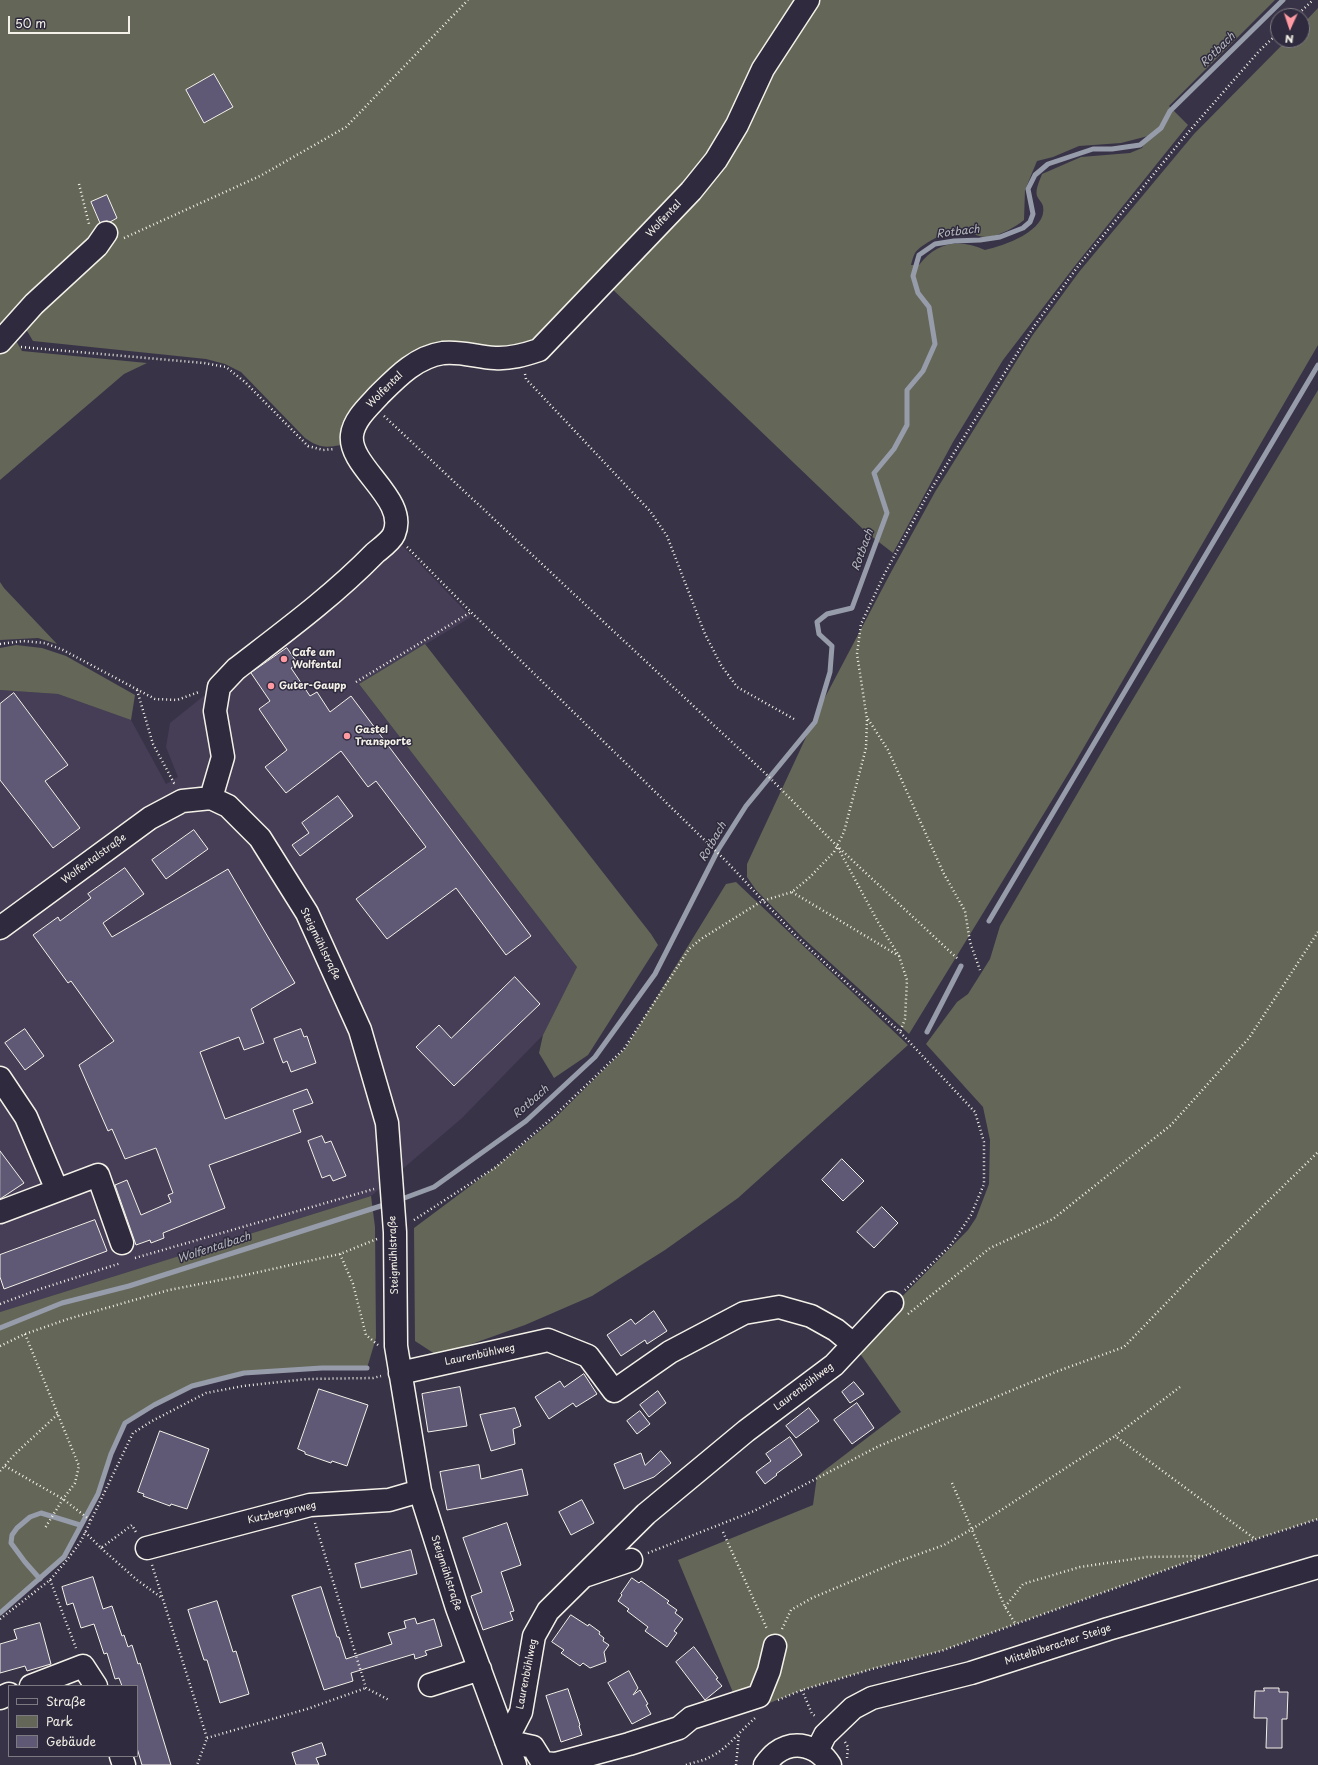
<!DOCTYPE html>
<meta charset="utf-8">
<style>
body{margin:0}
#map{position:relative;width:1318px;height:1765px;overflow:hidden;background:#393348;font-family:"Playpen Sans",sans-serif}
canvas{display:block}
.legend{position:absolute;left:8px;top:1685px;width:130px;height:72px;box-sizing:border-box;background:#2f2a3d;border:1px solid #7e7a81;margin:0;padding:5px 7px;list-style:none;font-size:12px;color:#f4f1e8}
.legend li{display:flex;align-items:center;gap:8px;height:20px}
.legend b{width:20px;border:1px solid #7e7a81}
.north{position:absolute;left:1270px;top:8px;width:40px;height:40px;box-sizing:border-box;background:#2f2a3d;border:1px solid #7e7a81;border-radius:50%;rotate:183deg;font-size:11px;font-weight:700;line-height:16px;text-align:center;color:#f4f1e8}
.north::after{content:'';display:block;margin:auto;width:14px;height:18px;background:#ff9aa2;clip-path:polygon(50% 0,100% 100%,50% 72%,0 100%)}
.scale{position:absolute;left:8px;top:16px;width:122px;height:18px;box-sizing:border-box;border:2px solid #f4f1e8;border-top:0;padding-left:5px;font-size:12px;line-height:14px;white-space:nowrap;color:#f4f1e8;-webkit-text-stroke:3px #2f2a3d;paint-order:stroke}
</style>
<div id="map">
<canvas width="1318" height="1765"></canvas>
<ul class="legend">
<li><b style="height:5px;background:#2f2a3d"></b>Straße</li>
<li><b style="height:11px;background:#646658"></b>Park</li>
<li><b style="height:11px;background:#605976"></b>Gebäude</li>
</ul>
<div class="north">N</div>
<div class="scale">50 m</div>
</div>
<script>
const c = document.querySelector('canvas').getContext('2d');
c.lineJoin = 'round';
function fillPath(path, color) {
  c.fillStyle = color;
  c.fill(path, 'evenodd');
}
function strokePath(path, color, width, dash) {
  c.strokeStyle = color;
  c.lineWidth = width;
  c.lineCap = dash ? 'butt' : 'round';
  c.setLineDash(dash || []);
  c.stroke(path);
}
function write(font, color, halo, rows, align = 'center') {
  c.font = font + ' "Playpen Sans",sans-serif';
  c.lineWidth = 3;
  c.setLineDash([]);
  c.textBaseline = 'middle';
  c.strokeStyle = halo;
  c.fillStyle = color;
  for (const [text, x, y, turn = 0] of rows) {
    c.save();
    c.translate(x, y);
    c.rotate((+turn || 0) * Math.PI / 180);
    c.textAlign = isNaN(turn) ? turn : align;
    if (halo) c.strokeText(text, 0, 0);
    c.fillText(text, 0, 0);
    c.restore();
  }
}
const built = new Path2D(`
 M395 538 471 617 359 684 577 967 543 1035 462 1118 371 1196 0 1312V690L58 694 131 720 166 784 178 777 166 747 170 723 352 577Z`);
const green = new Path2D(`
 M0 0H801L712 158 537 347 416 359 347 444C328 447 322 450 305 438L241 372 225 364 206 359 33 341 20 319 11 332 22 351 147 363 124 374 0 480Z
 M812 0H1275L1169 106 1188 125 1074 267 1003 360 953 442 893 553 866 532 607 284 682 210ZM1148 136 1142 148 1130 153 1081 157 1042 174C1040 180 1035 189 1037 196 1038 199 1042 202 1043 206 1048 231 1003 246 985 250 960 238 936 242 919 265H911C912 261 913 257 915 253 921 244 947 231 958 230 968 229 977 238 988 237 1001 235 1014 228 1024 220L1025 190 1037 161 1053 157 1079 146 1121 143Z
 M1318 8V345L1073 766 909 1034 803 938 756 890 747 877V864L821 705 890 574 935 492 1032 336 1079 272 1194 134 1287 40H1302V25Z
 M1318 390V1519L1207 1555 941 1651 872 1669 802 1690 742 1714 678 1560 813 1505 817 1476 901 1412 854 1345 968 1230 976 1218 989 1184 990 1140 983 1107 926 1044 957 1002 968 994 990 959 1000 926 1118 724Z
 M0 582 4 588 57 644 38 638 0 640Z
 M425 644 651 934 658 945 588 1055 554 1078 539 1053 543 1035 577 967 359 684Z
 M16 645 42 648 66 656 135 695 131 720 58 694 0 690V648Z
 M736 882 908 1045 738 1198 665 1250 592 1296 525 1325 438 1356 415 1341 414 1228 497 1166 552 1121 625 1049 726 884Z
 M371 1196 375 1227 376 1338 367 1368H322L244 1373 192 1386 154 1405 125 1423 111 1454 98 1494 64 1557 0 1613V1312Z`);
const stream = new Path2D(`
 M989 921 1318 365
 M927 1032 961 966
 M399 1200 434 1187 526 1121 595 1057 655 974 718 850 746 806 815 722 830 672 832 646 819 634 817 622 827 614 852 608 887 513 874 473 894 449 907 425V390L923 371 935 344 929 307 918 293 913 276 919 255 935 244 954 241 980 240 1000 237 1023 228 1030 222 1033 214 1028 189 1035 175 1048 164 1093 149H1112L1140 145 1161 128 1170 111 1283 0
 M0 1328 62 1303 129 1286 387 1204
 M40 1579 25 1562 11 1543 12 1535 17 1528 30 1517 41 1513 80 1525
 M0 1613 64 1557 98 1494 111 1454 125 1423 154 1405 192 1386 244 1373 322 1368H367`);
const building = new Path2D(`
 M214 74 233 107 204 123 186 90Z
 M107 195 117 218 110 222 107 221 100 223 91 202Z
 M287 648 298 664 291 668 310 696 317 692 330 712 351 696 531 936 506 955 456 888 387 939 356 899 426 847 376 781 368 787 341 751 286 793 265 767 287 750 259 709 270 701 251 673Z
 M14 693 68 765 45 781 80 828 53 848 0 780V704Z
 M338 796 353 816 300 856 292 845 309 833 302 823Z
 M194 830 208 849 166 879 152 860Z
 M125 868 144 894 103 923 112 937 228 869 295 983 251 1009 264 1043 244 1050 239 1037 200 1052 225 1119 307 1089 313 1103 293 1110 301 1132 209 1165 225 1208 163 1233 164 1238 151 1243 150 1240 136 1245 115 1185 127 1180 141 1215 171 1202 168 1195 173 1193 156 1148 125 1159 112 1129 108 1131 79 1065 114 1041 71 981 68 983 33 935 58 917 60 921 91 898 88 894Z
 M515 977 540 1004 454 1086 416 1047 439 1025 451 1038Z
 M25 1029 44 1056 25 1070 5 1043Z
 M301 1029 304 1037 307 1036 316 1063 291 1072 287 1061 283 1063 274 1039Z
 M322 1136 325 1143 331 1141 346 1176 333 1181 330 1175 322 1178 308 1141Z
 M0 1151 24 1183 0 1199Z
 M842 1159 864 1181 843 1201 822 1180Z
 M882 1207 898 1223 874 1248 857 1232Z
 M95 1220 107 1251 4 1289 0 1277V1255Z
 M654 1311 667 1331 647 1344 645 1340 621 1356 607 1335 631 1319 635 1324Z
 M584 1374 597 1394 576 1407 573 1403 549 1419 535 1397 560 1381 564 1387Z
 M854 1382 864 1394 850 1403 842 1392Z
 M460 1387 467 1426 428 1432 422 1394Z
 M319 1389 368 1405 347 1466 332 1461 331 1463 305 1454V1452L298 1449Z
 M658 1391 666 1403 649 1417 640 1405Z
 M857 1403 874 1428 852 1444 834 1420Z
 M515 1408 521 1426 513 1429 515 1444 491 1451 480 1415Z
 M809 1408 819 1421 796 1438 786 1426Z
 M640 1411 650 1424 637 1434 627 1421Z
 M160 1431 209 1449 187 1509 171 1504 170 1506 143 1496 144 1494 138 1492Z
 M790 1437 802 1455 776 1474 777 1475 765 1484 756 1472 771 1461 766 1454Z
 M661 1451 671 1463 654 1477 624 1489 614 1464 641 1453 645 1465Z
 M479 1465 481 1479 522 1469 528 1495 447 1510 440 1472Z
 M582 1500 594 1523 571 1535 559 1512Z
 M507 1523 521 1565 501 1572 514 1611 510 1612 513 1620 483 1630 471 1596 482 1592 463 1538Z
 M411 1550 417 1574 361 1588 355 1564Z
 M93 1577 103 1609 112 1606 122 1636 124 1635 128 1647 132 1645 138 1664 140 1663 171 1765H142L137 1748V1686H122L119 1678 115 1679 107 1653 104 1654 94 1624 81 1628 73 1603 67 1605 62 1587Z
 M632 1578 639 1583 641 1581 669 1601 667 1603 677 1610 675 1613 683 1619 674 1631 677 1633 667 1647 645 1631 648 1627 627 1611 629 1609 618 1601 622 1595 621 1594Z
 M321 1587 337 1637H339L346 1659 392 1644 388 1633 406 1628 404 1621 415 1618 417 1624 434 1619 442 1646 425 1651 427 1655 415 1659 414 1654 351 1673 353 1681 324 1690 292 1596Z
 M217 1601 233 1652 236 1651 249 1694 220 1703 207 1660H204L188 1610Z
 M571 1615 588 1626 589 1624 600 1632 599 1634 604 1638 603 1641 609 1645 604 1652 606 1662 590 1668 583 1663 580 1666 561 1653 564 1650 552 1642Z
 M40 1623 51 1664 27 1671 25 1666 0 1673V1644L17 1639 14 1630Z
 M694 1647 718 1678 716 1679 722 1686 705 1700 676 1662Z
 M629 1671 638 1688 633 1695 640 1690 648 1704 646 1705 651 1714 632 1724 608 1683Z
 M1264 1688H1279V1692H1288L1287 1719H1282V1748H1266L1267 1718H1254L1255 1691H1264Z
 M568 1689 580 1725 579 1726 582 1735 561 1742 546 1696Z
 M322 1743 326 1755 316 1758 319 1765H296L292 1753Z`);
const path = new Path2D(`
 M1296 16 1313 0
 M79 184 89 224
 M124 238 260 176 346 127 468 0
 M21 347 204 363 226 367 245 382 308 446 323 450 334 449
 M525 374 526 379 650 511 667 536 705 634 721 665 737 687 794 719
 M384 416 766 774 837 846 959 960
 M407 547 471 612 726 861 798 938 900 1032 975 1112 984 1142V1184L971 1215 950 1246 905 1290
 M0 644 23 641 45 643 63 650 155 699 177 700 199 692
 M356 682 471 612
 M137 690 153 744 174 783H177
 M868 719 888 750 944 874 965 911 970 942 980 970
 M838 848 878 922 899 956 907 980 905 1019 900 1032
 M792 892 899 956
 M414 1220 496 1167 553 1117 624 1049 689 949 701 939 762 901 792 892 809 878 834 852 844 832 866 748 867 719 857 654 861 624 884 575 928 494 1035 325 1079 265 1185 136 1260 50 1278 33
 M340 1254 353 1284 366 1335 378 1345
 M135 1258 374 1189
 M0 1304 40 1289 121 1263
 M908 1314 990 1248 1053 1219 1171 1125 1249 1038 1318 932
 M25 1334 79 1466 75 1483 63 1499 45 1528
 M0 1346 25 1334 68 1319 169 1290 241 1276 340 1254 377 1239
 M1180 1387 1115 1436 1255 1539
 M5 1466 63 1499 90 1520
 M0 1471 15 1454 58 1414
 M952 1483 1005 1607 1015 1623
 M315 1523 366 1688 389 1700
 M85 1532 101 1548 132 1525 137 1534
 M723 1532 767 1629
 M101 1548 137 1580 162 1598
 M648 1553 754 1511 879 1446 1058 1371 1124 1347 1194 1274 1318 1152
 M152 1565 207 1738 197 1765
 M50 1580 76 1648
 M1005 1607 1023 1584 1080 1567 1147 1557 1203 1556
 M0 1619 50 1580 67 1560 81 1541 133 1433 152 1421 206 1393 243 1386 307 1379 373 1378 381 1376
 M782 1629 791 1610 812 1598 897 1562 944 1545 972 1529 1115 1436
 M802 1690 812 1714 817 1717
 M778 1700 802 1690 872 1669 941 1651 1207 1555 1318 1519
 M207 1738 307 1709 366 1688
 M845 1742 848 1747 847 1758
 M686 1765C694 1762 703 1761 710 1757 726 1750 742 1729 755 1718
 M736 1765 739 1734`);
const minor = new Path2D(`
 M0 342 34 304 97 246 106 233
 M211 798 223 757 215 711 219 687 236 669C284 632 333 596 375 553 381 548 391 541 394 534 409 499 348 467 352 435 354 419 369 406 379 395 397 377 416 357 443 353 461 351 477 357 495 358 510 359 524 355 539 350L691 191 716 160 737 125 763 69 808 0
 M0 928 150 818 182 801 211 798 228 806 260 838 307 913 360 1030 387 1123 395 1232 396 1346 420 1491 457 1608 515 1765
 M0 1078 26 1117 57 1190
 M0 1212 98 1175 122 1243
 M400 1373 548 1340 588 1356 614 1391 670 1352 744 1313 779 1307 811 1316 836 1330 853 1344
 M147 1548 310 1505 389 1500 420 1491
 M587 1575 631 1560
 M430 1685 480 1669
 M31 1686 83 1666 96 1686
 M0 1698 9 1694
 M506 1741 521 1712 534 1636 548 1611 646 1514 746 1431 834 1365 892 1303
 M506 1741 533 1747 543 1763 555 1764 629 1744 679 1728 691 1718 759 1696 769 1671 775 1646
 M817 1751 825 1735 853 1708 872 1698 971 1673 1108 1629 1318 1567
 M121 1756 124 1765`);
const major = new Path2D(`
 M765 1765C768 1761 772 1756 776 1753 795 1739 818 1746 830 1765`);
const markers = [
 [284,659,4,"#ff9aa2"],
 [271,686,4,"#ff9aa2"],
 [347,736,4,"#ff9aa2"]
];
const streetNames = [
 ["Wolfental",664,219,-47],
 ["Wolfental",385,390,-45],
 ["Wolfentalstraße",94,859,-36],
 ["Steigmühlstraße",320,944,64],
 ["Steigmühlstraße",394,1255,-92],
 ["Laurenbühlweg",480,1355,-12],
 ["Laurenbühlweg",804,1387,-37],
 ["Kutzbergerweg",282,1513,-13],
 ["Steigmühlstraße",446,1573,72],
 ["Mittelbiberacher Steige",1058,1645,-18],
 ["Laurenbühlweg",527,1674,-79]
];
const poiNames = [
 ["Cafe am",292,653],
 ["Wolfental",292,665],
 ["Guter-Gaupp",279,686],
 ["Gastel",355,730],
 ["Transporte",355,742]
];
const waterNames = [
 ["Rotbach",1218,50,-44],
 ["Rotbach",958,232,-7],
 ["Rotbach",863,550,-70],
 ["Rotbach",713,842,-60],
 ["Rotbach",531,1102,-41],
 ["Wolfentalbach",214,1248,-18]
];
fillPath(built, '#453e56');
fillPath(green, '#646658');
strokePath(stream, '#969caa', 5);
fillPath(building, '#605976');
strokePath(building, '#f4f1e8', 1);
strokePath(minor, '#f4f1e8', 25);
strokePath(major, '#f4f1e8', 25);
strokePath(path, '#f4f1e8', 2.5, [1, 3]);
strokePath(minor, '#2f2a3d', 22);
strokePath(major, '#2f2a3d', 22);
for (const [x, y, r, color] of markers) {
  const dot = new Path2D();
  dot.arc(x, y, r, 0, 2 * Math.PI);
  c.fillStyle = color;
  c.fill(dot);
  strokePath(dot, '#2f2a3d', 1.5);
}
write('10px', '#f4f1e8', '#2f2a3d', streetNames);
write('bold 10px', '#f4f1e8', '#2f2a3d', poiNames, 'left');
write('italic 11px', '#b5b9be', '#2f2a3d', waterNames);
</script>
